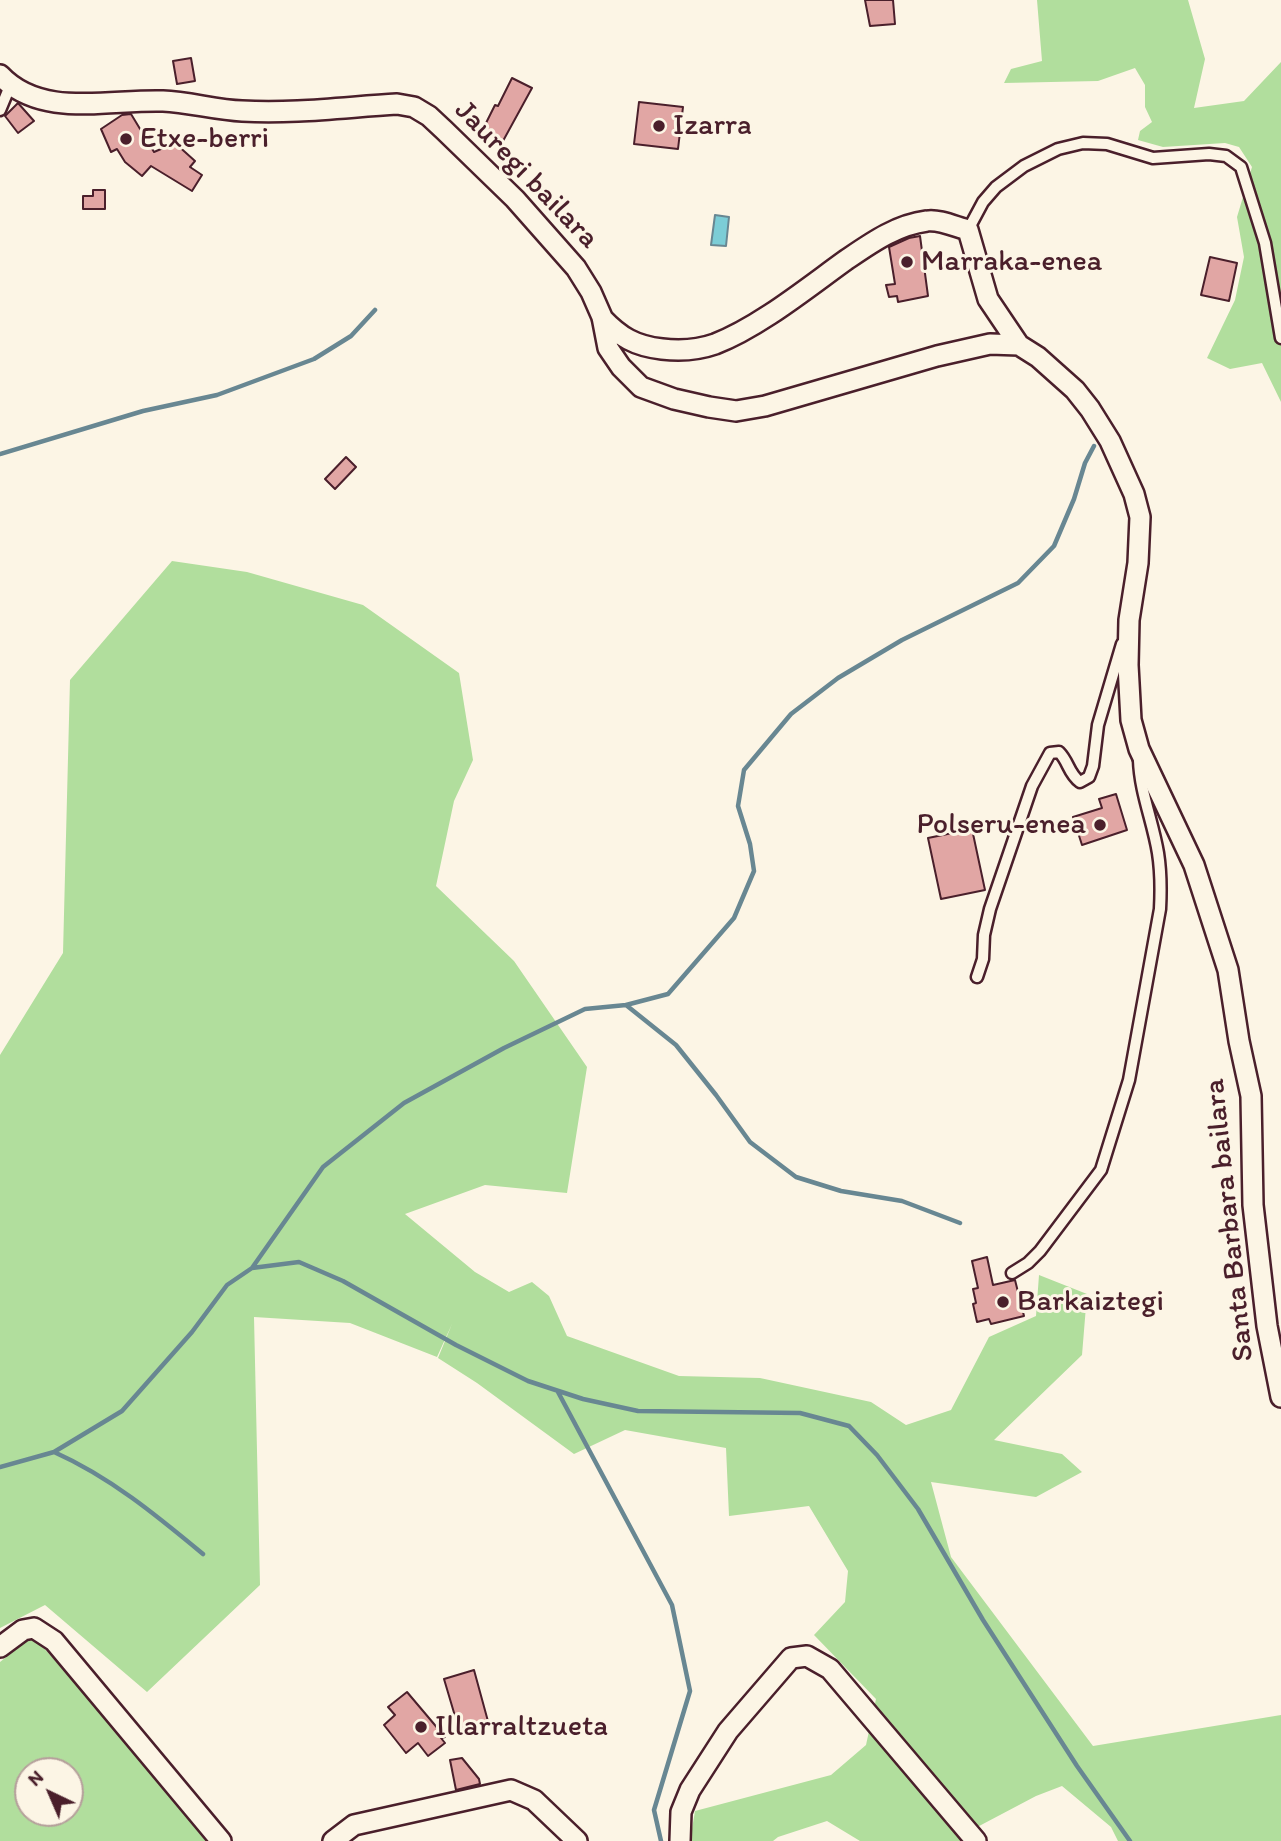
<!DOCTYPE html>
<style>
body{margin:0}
#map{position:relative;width:1281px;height:1841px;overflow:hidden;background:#fcf5e5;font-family:Itim,sans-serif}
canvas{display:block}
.north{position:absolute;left:14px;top:1757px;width:70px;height:70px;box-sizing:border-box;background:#fcf5e5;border:2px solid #b59f9b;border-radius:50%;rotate:316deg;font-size:19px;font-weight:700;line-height:28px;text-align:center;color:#4a1f2b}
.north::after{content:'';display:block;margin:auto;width:24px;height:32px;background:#4a1f2b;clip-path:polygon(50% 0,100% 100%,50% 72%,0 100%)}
</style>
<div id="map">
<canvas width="1281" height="1841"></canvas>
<div class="north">N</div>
</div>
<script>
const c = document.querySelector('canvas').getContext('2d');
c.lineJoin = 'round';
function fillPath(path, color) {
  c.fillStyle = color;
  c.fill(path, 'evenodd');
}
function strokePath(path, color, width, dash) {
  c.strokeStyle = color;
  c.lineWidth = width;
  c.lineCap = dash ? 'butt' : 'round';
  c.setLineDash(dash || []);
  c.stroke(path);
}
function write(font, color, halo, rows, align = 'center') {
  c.font = font + ' Itim,sans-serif';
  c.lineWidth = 6;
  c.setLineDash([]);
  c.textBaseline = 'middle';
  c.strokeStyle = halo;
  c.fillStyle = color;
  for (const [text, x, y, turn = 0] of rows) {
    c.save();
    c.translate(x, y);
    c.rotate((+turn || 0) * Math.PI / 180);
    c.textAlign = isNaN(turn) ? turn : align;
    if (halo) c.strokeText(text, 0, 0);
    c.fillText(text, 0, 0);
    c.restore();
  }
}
const green = new Path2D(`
 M1037 0H1188L1205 59 1194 108 1244 101 1281 62V402L1262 363 1230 369 1207 358 1235 300 1244 257 1237 217 1252 167 1239 147 1225 143 1163 147 1138 140 1140 131 1152 122 1145 107V85L1135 68 1098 81 1004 83 1011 69 1042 61Z
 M172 561 247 572 363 605 459 673 473 760 454 801 436 886 514 961 587 1067 567 1193 485 1185 405 1214 475 1272 509 1292 532 1282 549 1296 567 1336 679 1376 760 1378 871 1402 906 1425 951 1410 989 1337 1036 1316 1039 1275 1087 1294 1082 1355 994 1440 1062 1454 1082 1472 1036 1497 931 1482 951 1557 1093 1746 1281 1715V1841H1118L1111 1827 1062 1786 1036 1796 964 1834 967 1841H860L827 1821 778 1837 773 1841H690L695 1811 831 1775 866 1745 876 1699 814 1635 845 1602 848 1571 809 1506 729 1516 726 1448 625 1430 574 1454 477 1383 438 1358 452 1324 437 1357 350 1323 254 1317 260 1585 147 1692 45 1605 0 1628V1055L63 953 70 680Z
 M33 1636 218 1841H0V1662ZM28 1771H70V1813H28Z`);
const water = new Path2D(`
 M715 215 729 217 726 246 711 245Z`);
const stream = new Path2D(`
 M0 454 143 411 217 395 314 359 351 336 375 310
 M626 1005 668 994 734 918 754 871 750 844 738 806 744 770 791 714 838 678 902 640 1018 583 1054 546 1074 499 1085 463 1094 446
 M252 1268 323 1167 404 1103 504 1048 585 1009 626 1005 676 1045 716 1095 750 1142 796 1177 841 1191 902 1201 960 1223
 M558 1392 672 1605 690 1691 654 1810 661 1841
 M54 1452C110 1477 156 1515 203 1554
 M0 1467 54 1452 122 1411 192 1332 227 1285 252 1268 299 1262 343 1281 456 1345 528 1381 583 1399 638 1411 800 1413 849 1426 877 1455 918 1509 983 1620 1077 1766 1130 1841`);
const building = new Path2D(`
 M865 0H893L895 24 870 26Z
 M191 58 195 81 177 84 173 61Z
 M512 78 532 88 503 141 482 131 495 105 498 106Z
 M639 102 683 107 678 149 634 144Z
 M18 103 34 121 18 133 5 116Z
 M131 114 154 152 175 143 195 161 190 167 202 175 192 191 151 166 142 176 125 162 117 149 111 152 101 129 122 115Z
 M93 190H105V209H83V196H93Z
 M920 236 928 296 898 302 897 296 889 297 886 285 895 284 889 247 909 238Z
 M1210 257 1237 263 1229 301 1201 295Z
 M346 457 356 467 335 489 325 479Z
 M1116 794 1127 830 1082 845 1073 817 1102 808 1099 799Z
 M972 829 985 890 941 899 928 838Z
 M987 1257 993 1285 1015 1280 1024 1316 991 1324 989 1319 977 1322 973 1304 976 1303 973 1289 978 1288 972 1261Z
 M474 1670 489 1725 460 1733 444 1679Z
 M407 1692 445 1737 441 1738 445 1743 428 1756 418 1743 406 1753 384 1725 395 1715 388 1707Z
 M462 1758 479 1779 480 1784 456 1790 450 1760Z`);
const lane = new Path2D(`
 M0 110 10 86
 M968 230 983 202 996 187 1024 166 1058 149 1083 143 1107 144 1153 158 1209 154 1226 156 1241 167 1265 243 1281 338
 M977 977 983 959 984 935 990 909 1032 786 1050 753 1059 752C1069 762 1068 773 1080 782L1089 777 1093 766 1098 725 1122 644
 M1012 1273 1028 1263 1040 1251 1101 1170 1129 1080 1160 909C1161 890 1161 872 1158 853 1153 822 1140 792 1139 760`);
const street = new Path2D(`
 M0 75C41 119 110 99 163 101 189 102 216 110 242 111 294 114 346 107 397 104L414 107 429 116 444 130 515 199 576 268 591 292 602 317 608 348 621 367 641 387 674 399 709 407 736 411 765 406 937 356 990 344 1019 345 1038 357 1075 390 1090 409 1110 441 1134 494 1140 517 1138 563 1129 620 1128 665 1131 720 1139 749 1194 865 1228 970 1239 1041 1251 1096 1253 1205 1267 1326 1281 1397
 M602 318C620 337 635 346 662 349 679 351 698 350 715 344 759 327 807 288 846 260 871 243 896 225 927 221 939 219 956 227 968 230L988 299 1019 345
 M0 1647 23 1630 34 1628 54 1641 221 1841
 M333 1841 354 1825 511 1790 534 1800 577 1841
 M680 1841 681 1812 690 1790 728 1731 791 1658 807 1656 830 1669 976 1841`);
const markers = [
 [659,126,7,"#4a1f2b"],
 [126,139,7,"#4a1f2b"],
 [907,262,7,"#4a1f2b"],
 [1100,825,7,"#4a1f2b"],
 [1003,1302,7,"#4a1f2b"],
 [421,1727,7,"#4a1f2b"]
];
const poiNames = [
 ["Izarra",673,126],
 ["Etxe-berri",140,139],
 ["Marraka-enea",921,262],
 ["Polseru-enea",1086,825,"right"],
 ["Barkaiztegi",1017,1302],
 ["Illarraltzueta",435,1727]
];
const streetNames = [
 ["Jauregi bailara",526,175,46],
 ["Santa Barbara bailara",1230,1220,-96]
];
fillPath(green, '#b1de9d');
fillPath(water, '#7ccdd6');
strokePath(water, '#688792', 2);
strokePath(stream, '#688792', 4.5);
fillPath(building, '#e1a6a4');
strokePath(building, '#4a1f2b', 2);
strokePath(lane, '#4a1f2b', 15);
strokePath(street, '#4a1f2b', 24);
strokePath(lane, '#fcf5e5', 10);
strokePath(street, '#fcf5e5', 19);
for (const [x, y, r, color] of markers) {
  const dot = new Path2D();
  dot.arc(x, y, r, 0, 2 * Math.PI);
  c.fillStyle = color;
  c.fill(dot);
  strokePath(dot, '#fcf5e5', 2.5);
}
write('30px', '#4a1f2b', '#fcf5e5', poiNames, 'left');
write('30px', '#4a1f2b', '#fcf5e5', streetNames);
</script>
